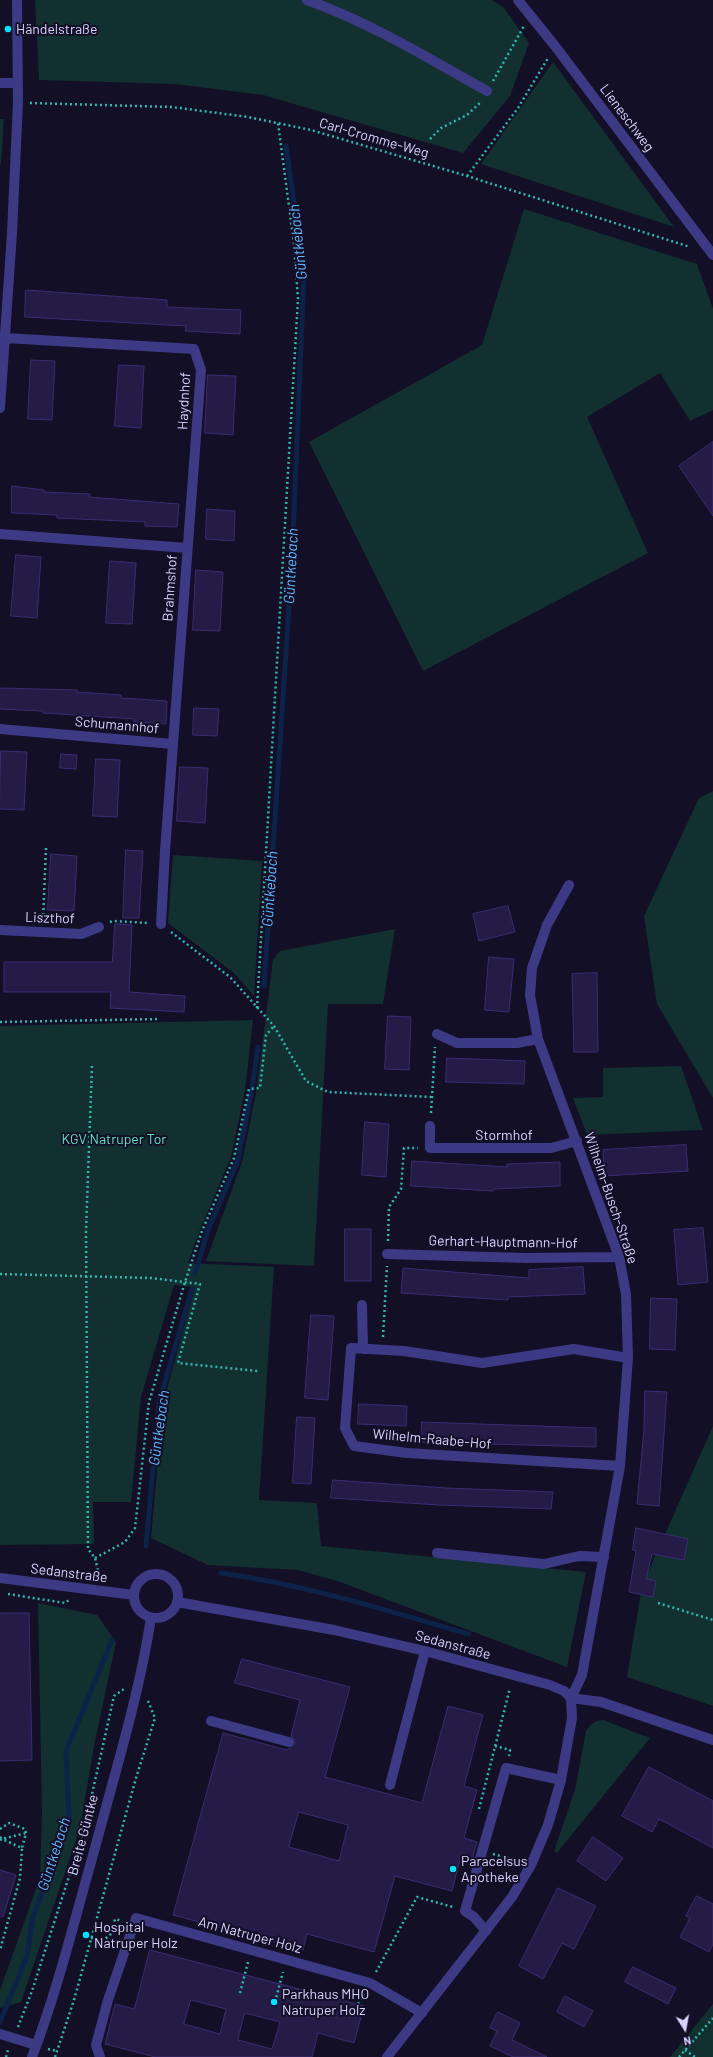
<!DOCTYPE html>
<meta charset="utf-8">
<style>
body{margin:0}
#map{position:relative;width:713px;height:2057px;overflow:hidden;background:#130f26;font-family:Barlow,sans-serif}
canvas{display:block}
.north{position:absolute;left:665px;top:2009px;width:40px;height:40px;-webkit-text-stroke:3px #130f26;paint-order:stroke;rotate:169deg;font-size:11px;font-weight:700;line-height:16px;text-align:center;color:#d9d4ff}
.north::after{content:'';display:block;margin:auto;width:14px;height:18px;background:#d9d4ff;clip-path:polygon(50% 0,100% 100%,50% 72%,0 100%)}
</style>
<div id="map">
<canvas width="713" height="2057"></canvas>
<div class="north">N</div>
</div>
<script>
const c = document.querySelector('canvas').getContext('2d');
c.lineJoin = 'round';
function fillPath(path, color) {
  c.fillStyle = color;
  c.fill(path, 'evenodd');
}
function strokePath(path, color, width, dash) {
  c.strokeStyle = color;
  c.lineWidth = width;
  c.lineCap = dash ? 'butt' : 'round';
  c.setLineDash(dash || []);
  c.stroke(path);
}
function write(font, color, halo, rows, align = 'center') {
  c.font = font + ' Barlow,sans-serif';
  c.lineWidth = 4;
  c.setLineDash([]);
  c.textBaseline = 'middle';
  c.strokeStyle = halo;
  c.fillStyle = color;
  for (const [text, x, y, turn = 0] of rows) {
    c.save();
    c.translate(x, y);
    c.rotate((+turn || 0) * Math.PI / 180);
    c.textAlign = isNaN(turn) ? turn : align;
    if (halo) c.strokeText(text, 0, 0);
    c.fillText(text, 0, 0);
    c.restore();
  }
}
const green = new Path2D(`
 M35 0H492L504 8 529 43 510 96 463 153 263 95 175 84 39 80Z
 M553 62 674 227 481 164Z
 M0 119H4L1 164H0Z
 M524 209 697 264 713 309V410L690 421 660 373 587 417 648 553 423 671 309 442 482 345Z
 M713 791V1098L657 1004 644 916 699 798Z
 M173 855 262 861 254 996 234 973 168 923Z
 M395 929 383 1004H328L314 1266 206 1261 242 1162 256 1093 273 960 280 951Z
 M253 1020 245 1090 231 1157 200 1230 188 1263 274 1267 259 1500 317 1503 321 1546 586 1572 567 1667 340 1582 298 1570 208 1565 151 1538 163 1403 195 1287 174 1285 141 1397 131 1502H93L94 1544 0 1545V1026Z
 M681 1066 703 1130 587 1135 573 1098 603 1097V1068Z
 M713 1426V1706L627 1677 642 1586Z
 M38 1603 97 1615 116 1642 94 1746 80 1828 21 2002 0 2008V1990L40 1878 42 1813Z
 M603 1720 650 1738 557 1853 554 1851 575 1790 586 1731C591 1724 594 1721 603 1720Z
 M713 2004V2057H670Z`);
const stream = new Path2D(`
 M264 986 292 560 304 273 286 146
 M195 1274 208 1230 238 1160 252 1089 258 1047
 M146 1546 159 1402 192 1289
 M221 1573C306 1585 386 1610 468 1634
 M0 2022 27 1956 33 1917 69 1819 66 1751 112 1640`);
const building = new Path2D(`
 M26 290 167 300V307L241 310 240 334 185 331 186 326 25 317Z
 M31 360 55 361 52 420 28 419Z
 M119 365 144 366 141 428 115 426Z
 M208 375 236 376 233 435 205 433Z
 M713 442V516L679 466Z
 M12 486 44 490V492L90 494 89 497 179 504 177 527 145 526V522L57 518V515L12 513Z
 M207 509 235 511 234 541 206 539Z
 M16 555 41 557 37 618 11 616Z
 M110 561 136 563 132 624 106 623Z
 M196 570 223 572 220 631 193 630Z
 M0 688 77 690V692L121 695V698L167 701 166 724 134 722V719L89 716 43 713V711L0 709Z
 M194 708 219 709 217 736 193 735Z
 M1 751 27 752 24 810 0 809Z
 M61 754 77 755 76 769 60 768Z
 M96 759 120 760 117 817 93 816Z
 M180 767 208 768 205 823 177 821Z
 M126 850 143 851 139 918H123Z
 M51 854 77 856 74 911 48 910Z
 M508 906 515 932 479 941 473 914Z
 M115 924 132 925 129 992 185 996 184 1012 110 1008 111 992H4V962H112Z
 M489 957 514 959 509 1012 485 1010Z
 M597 973 598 1052H574L572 974Z
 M388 1016 411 1017 409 1070 385 1069Z
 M447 1058 525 1061 524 1084 446 1082Z
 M365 1122 389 1124 386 1177 362 1175Z
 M686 1145 688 1171 604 1176 603 1150Z
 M412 1161 507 1167V1164L560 1162V1186L494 1189 493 1191 411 1186Z
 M703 1228 708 1282 678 1285 674 1230Z
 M345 1229H371V1281H345Z
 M583 1267 585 1294 508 1297V1300L401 1293 403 1268 529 1278V1270Z
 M651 1298 677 1299 675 1350 650 1349Z
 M311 1315 334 1316 328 1400 305 1398Z
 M645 1391 667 1392 659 1506 637 1504 644 1430Z
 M359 1404 407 1406 406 1426 358 1424Z
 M297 1417 315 1418 311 1484 293 1483Z
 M422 1422 596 1428V1447L421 1442Z
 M333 1480 446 1488 553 1492 551 1509 439 1505 331 1498Z
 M636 1528 688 1539 684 1560 652 1554 646 1579 656 1581 653 1597 629 1592 636 1551 633 1550Z
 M0 1613H29L32 1760 0 1761Z
 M242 1659 350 1687 325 1777 422 1803 448 1706 483 1715 464 1786 477 1790 464 1838 477 1842 472 1859 461 1856 452 1891 395 1876 374 1952 307 1934 303 1950 173 1915 223 1733 287 1750 295 1744V1740L291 1736 300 1700 235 1683ZM299 1812 348 1825 339 1861 289 1847Z
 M649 1767 713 1801V1848L659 1819 652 1832 622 1816Z
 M593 1837 623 1858 606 1881 577 1861Z
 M0 1870 16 1875 3 1917 0 1916Z
 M558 1888 596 1906 574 1949 562 1943 543 1979 519 1966Z
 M697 1896 713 1904V1944L709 1952 680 1937 690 1918 686 1916Z
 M150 1950 364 2006 354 2043 318 2033 312 2057H155L105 2044 115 2004 134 2009ZM191 2000 226 2009 220 2034 184 2024ZM245 2013 280 2022 272 2049 238 2040Z
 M633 1967 676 1988 668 2004 625 1982Z
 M565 1996 593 2011 584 2027 557 2012Z
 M498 2012 520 2023 512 2040 547 2057H513L490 2046 497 2031 490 2028Z`);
const path = new Path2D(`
 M493 81 524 26
 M30 103 172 107 248 117 311 130 467 176 690 247
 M430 139 441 128 467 115 481 102
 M467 176 518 108 548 58
 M43 920 46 848
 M110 922 113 921 148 923
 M171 932 230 977 274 1026 306 1081 328 1092 431 1097
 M257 1008 298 299 294 244 278 123
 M0 1022 159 1019
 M92 1066 86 1230 88 1549 95 1558 99 1575
 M431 1113 435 1047
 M388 1241 389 1207 401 1189 404 1148H418
 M0 1274 151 1278 200 1284 178 1363 258 1371
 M383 1337 387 1266
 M95 1558 125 1542 135 1528 149 1402 185 1282 202 1231 234 1158 249 1089 260 1088 266 1035 274 1026
 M8 1594 65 1603 69 1600
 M658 1603 713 1620
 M495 1746 510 1750 509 1756
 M479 1809 510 1688
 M0 1829 9 1823 25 1829 26 1833 22 1848
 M0 1837 2 1839 26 1833
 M0 1840 2 1839 22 1848 20 1878 0 1950
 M493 1854 519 1861
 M91 1938 105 1939 112 1933 115 1919 122 1921
 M376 1972 417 1897 453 1907
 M240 1993 248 1962
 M275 2002 283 1972
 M358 2004 364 1994
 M18 2027 32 1991 84 1830 114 1696 124 1689
 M48 2049 57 2051
 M685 2050 695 2057
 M6 2057 8 2050
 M55 2057 74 2000 136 1778 155 1718 148 1701
 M679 2057 713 2018`);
const service = new Path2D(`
 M307 0C371 23 428 58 487 91
 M161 924 165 851
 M437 1553 544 1564 579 1556 604 1557
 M211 1721 289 1742
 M390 1785 425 1651
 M486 1931 474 1917 465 1911 506 1768 561 1780
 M100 2057 96 2045 108 2000 136 1918 370 1983 422 2013`);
const minor = new Path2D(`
 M518 0 555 46 713 255
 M0 83H18
 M5 338 194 349 201 370 173 744
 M0 408 12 233 18 102 17 0
 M0 534 187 548
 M0 729 173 744 165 851
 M569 885 547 925 532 968 530 995 538 1039 619 1257 626 1294 628 1358 620 1466 582 1675 571 1698
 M0 930 81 934 99 927
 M437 1034 457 1043H517L538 1039
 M430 1126V1148H551L577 1141
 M387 1254 526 1258 619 1257
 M362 1305 363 1349
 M620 1466 407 1453 354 1446 345 1428 351 1348 404 1351 482 1363 574 1349 628 1358
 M134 1596a22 22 0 1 1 44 0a22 22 0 1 1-44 0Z
 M0 1578 134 1595
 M177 1602 334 1630 425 1651 550 1685 564 1691 571 1698 601 1702 713 1740
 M0 2034 36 2045
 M387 2057 512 1897 531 1865 548 1825 561 1780 572 1718 571 1698`);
const tertiary = new Path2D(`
 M32 2057C58 1989 75 1918 95 1848 115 1772 139 1696 151 1618`);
const markers = [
 [8,29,4,"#00e5ff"],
 [453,1869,4,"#00e5ff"],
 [86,1935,4,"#00e5ff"],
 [274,2002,4,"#00e5ff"]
];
const poiNames = [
 ["Händelstraße",16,29],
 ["Paracelsus",461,1861],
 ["Apotheke",461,1877],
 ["Hospital",94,1927],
 ["Natruper Holz",94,1943],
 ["Parkhaus MHO",282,1994],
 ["Natruper Holz",282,2010]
];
const streetNames = [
 ["Lieneschweg",627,118,53],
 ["Carl-Cromme-Weg",374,138,16],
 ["Haydnhof",184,401,-87],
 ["Brahmshof",170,588,-86],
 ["Schumannhof",117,725,5],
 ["Liszthof",50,918,2],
 ["Stormhof",504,1135],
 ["Wilhelm-Busch-Straße",611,1198,71],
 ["Gerhart-Hauptmann-Hof",503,1242,1],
 ["Wilhelm-Raabe-Hof",432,1439,5],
 ["Sedanstraße",69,1573,7],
 ["Sedanstraße",453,1645,15],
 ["Breite Güntke",83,1835,-75],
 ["Am Natruper Holz",250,1935,15]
];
const parkNames = [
 ["KGV Natruper Tor",114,1139]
];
const waterNames = [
 ["Güntkebach",298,242,-96],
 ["Güntkebach",291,566,-87],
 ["Güntkebach",270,889,-86],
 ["Güntkebach",159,1428,-82],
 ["Güntkebach",54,1854,-72]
];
fillPath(green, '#12302f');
strokePath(stream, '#0c2248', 5);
fillPath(building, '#241b47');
strokePath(building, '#3b2d73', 1);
strokePath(path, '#2fb8b0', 2.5, [2, 3]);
strokePath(service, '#3d3a85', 10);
strokePath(minor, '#3d3a85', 10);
strokePath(tertiary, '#3d3a85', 10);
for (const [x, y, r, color] of markers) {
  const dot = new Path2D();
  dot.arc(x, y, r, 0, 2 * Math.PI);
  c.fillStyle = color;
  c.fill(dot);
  strokePath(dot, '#130f26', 1.5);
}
write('14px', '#d9d4ff', '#130f26', poiNames, 'left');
write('14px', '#d9d4ff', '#130f26', streetNames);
write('14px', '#5fe0c0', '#130f26', parkNames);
write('italic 15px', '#62b6ff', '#130f26', waterNames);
</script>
